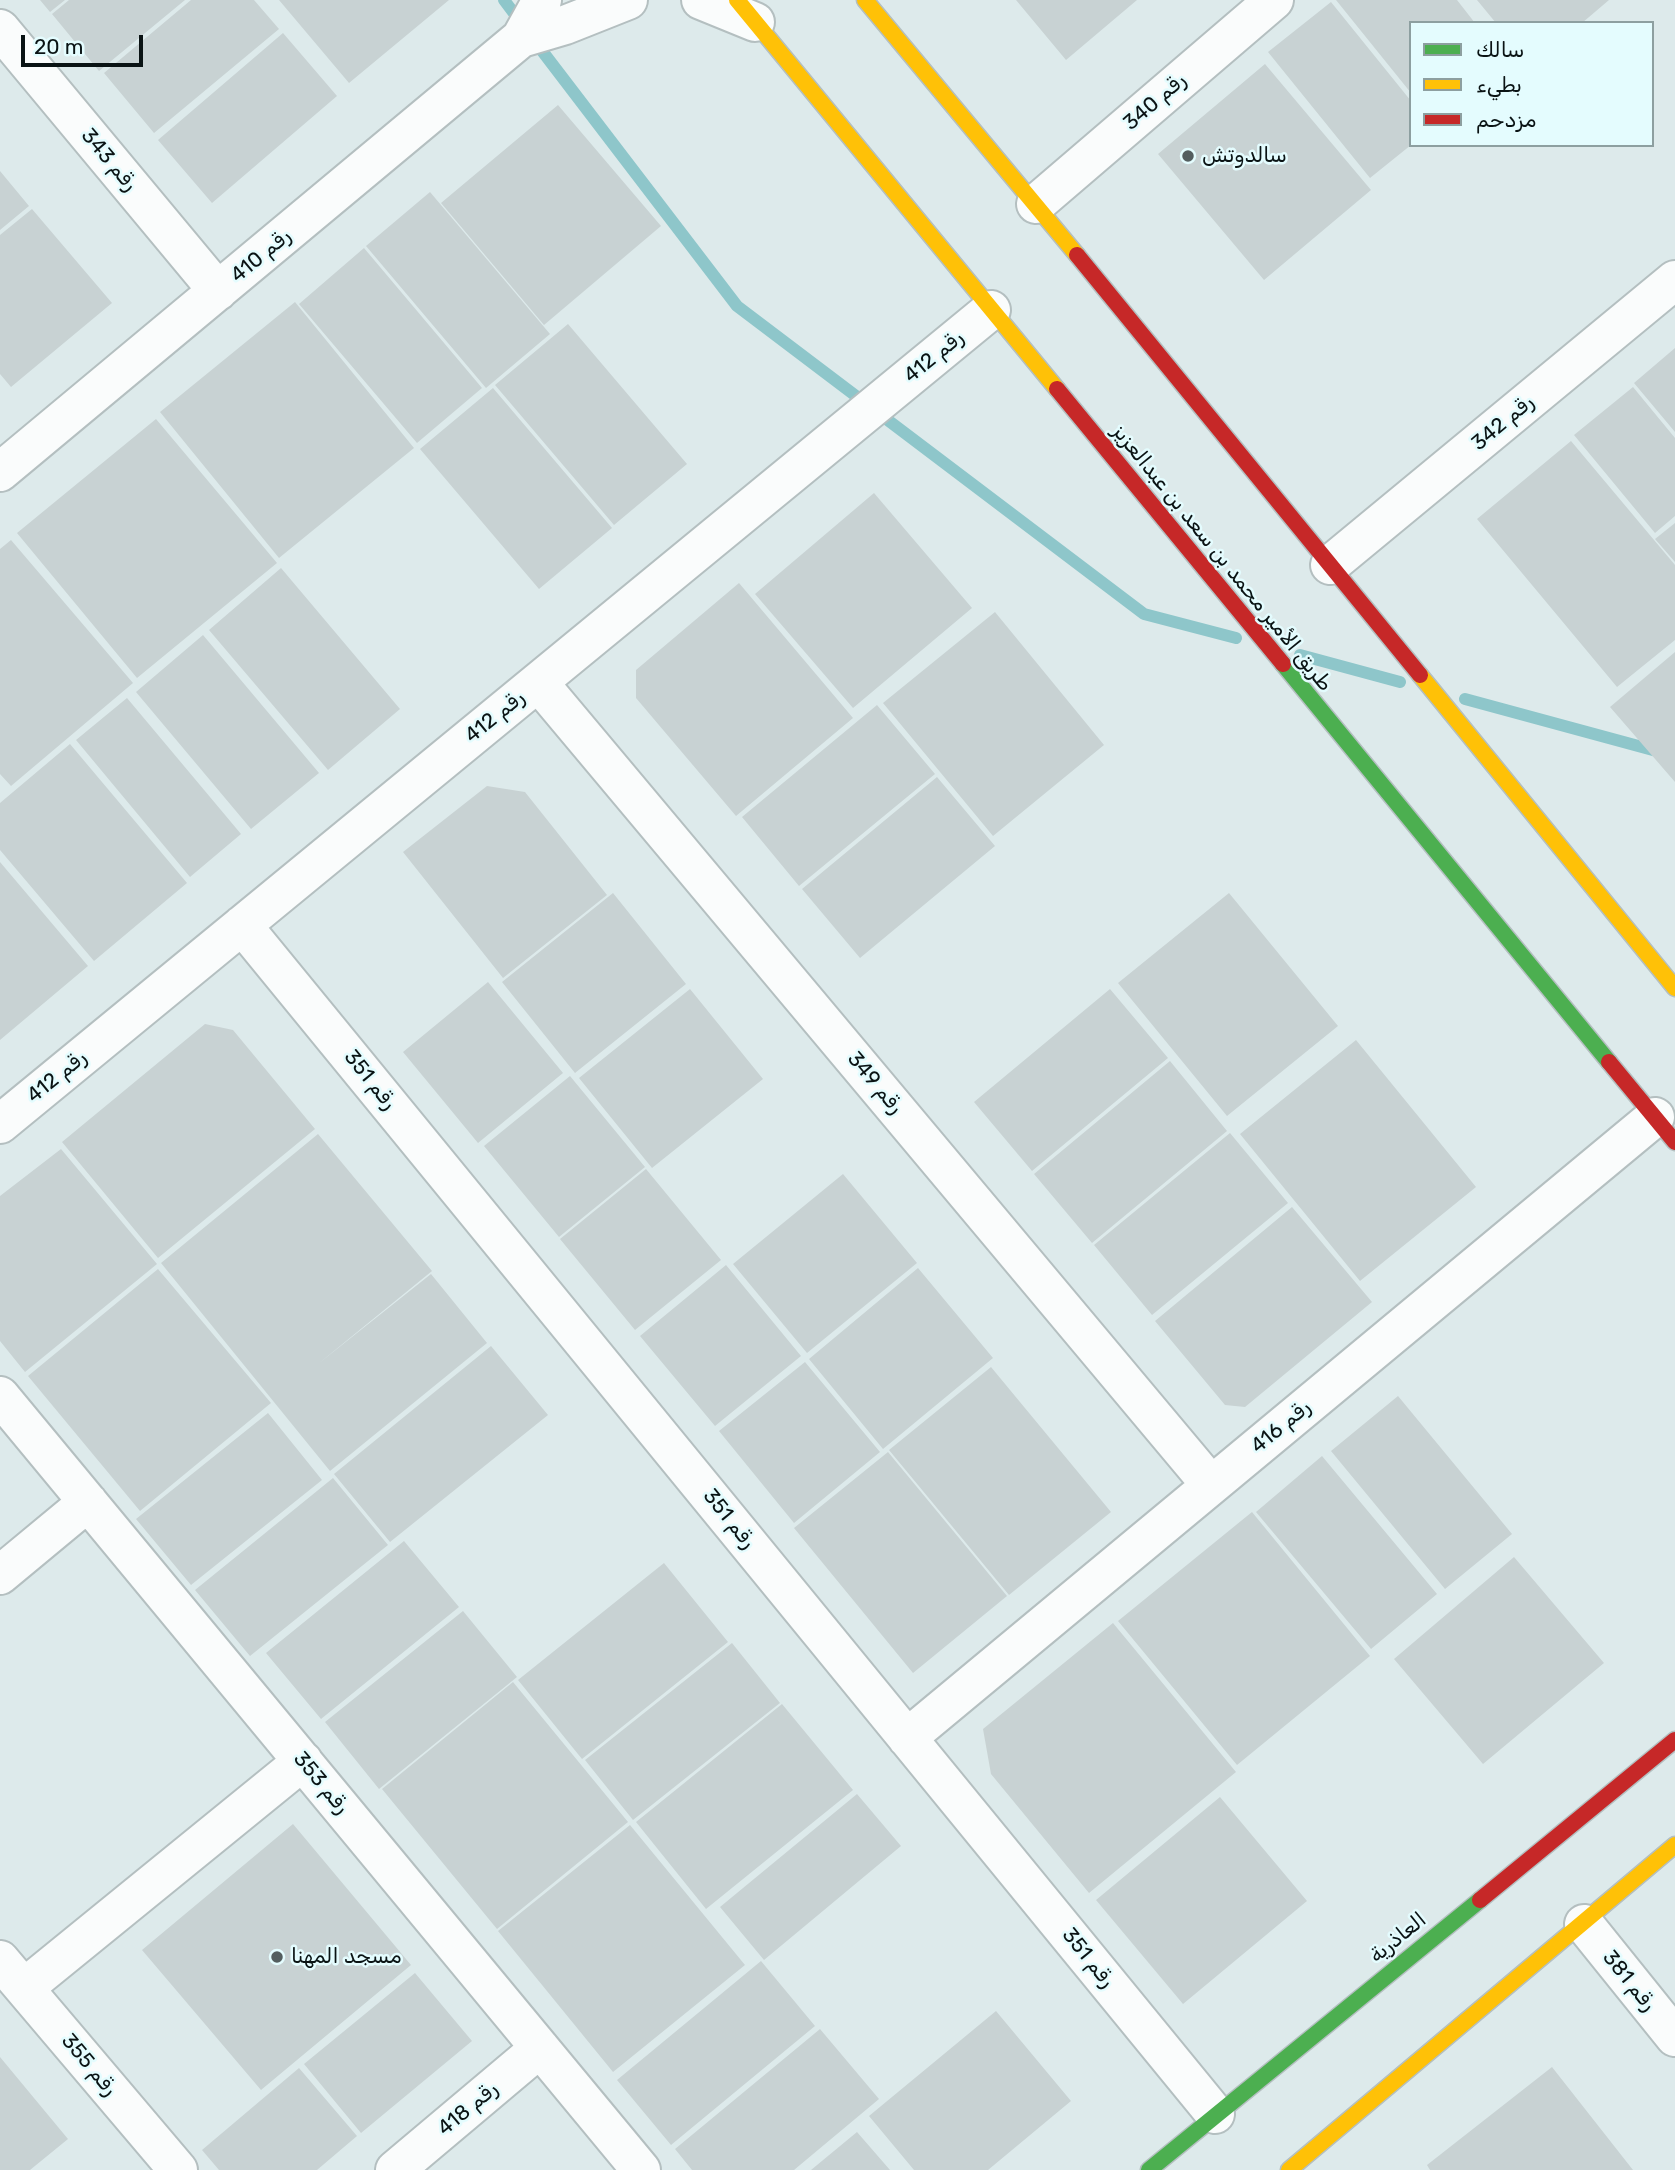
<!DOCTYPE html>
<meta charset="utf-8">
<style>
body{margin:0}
#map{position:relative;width:1675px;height:2170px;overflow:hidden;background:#ddeaeb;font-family:Rubik,Cairo,sans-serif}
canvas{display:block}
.legend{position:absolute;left:1409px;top:21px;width:245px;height:126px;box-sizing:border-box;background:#e4fcfe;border:2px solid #8d9fa0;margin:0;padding:9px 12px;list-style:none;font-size:21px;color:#0a1314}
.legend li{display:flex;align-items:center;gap:14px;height:35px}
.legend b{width:35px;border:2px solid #8d9fa0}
.scale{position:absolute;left:21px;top:35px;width:122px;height:32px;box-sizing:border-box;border:4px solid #0a1314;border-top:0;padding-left:9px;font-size:21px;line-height:24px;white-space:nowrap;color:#0a1314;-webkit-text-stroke:5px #e4fcfe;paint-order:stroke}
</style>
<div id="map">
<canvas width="1675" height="2170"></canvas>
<ul class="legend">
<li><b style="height:9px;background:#4caf50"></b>سالك</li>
<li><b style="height:9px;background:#ffc107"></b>بطيء</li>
<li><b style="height:9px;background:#c62828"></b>مزدحم</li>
</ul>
<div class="scale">20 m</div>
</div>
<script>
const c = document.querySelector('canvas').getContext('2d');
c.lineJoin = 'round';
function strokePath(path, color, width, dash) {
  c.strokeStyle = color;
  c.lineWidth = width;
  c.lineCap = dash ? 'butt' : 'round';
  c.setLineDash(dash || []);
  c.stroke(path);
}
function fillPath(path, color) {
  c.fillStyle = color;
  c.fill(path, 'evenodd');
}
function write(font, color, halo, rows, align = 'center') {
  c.font = font + ' Rubik,Cairo,sans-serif';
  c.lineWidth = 5;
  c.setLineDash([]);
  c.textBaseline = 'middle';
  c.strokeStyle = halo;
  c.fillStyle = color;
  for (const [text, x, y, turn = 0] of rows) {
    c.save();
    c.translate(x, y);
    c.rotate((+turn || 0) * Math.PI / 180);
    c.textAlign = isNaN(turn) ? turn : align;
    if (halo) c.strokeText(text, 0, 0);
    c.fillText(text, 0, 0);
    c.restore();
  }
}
const stream = new Path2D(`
 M504 0 522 24
 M533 39 737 306 1144 614 1236 638
 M1300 655 1400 682
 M1465 699 1675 756`);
const building = new Path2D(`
 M40 0H65L50 12Z
 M69 0H185L99 71 52 14Z
 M191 0H254L279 29 154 133 104 73Z
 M279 0H449L349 83Z
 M1016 0H1137L1066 60Z
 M1336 0H1457L1475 23H1411V93Z
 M1477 0H1609L1582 23H1496Z
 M1331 2 1411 101V145L1370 178 1268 52Z
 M283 33 337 96 212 203 158 140Z
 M1265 64 1371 190 1264 280 1158 154Z
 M558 105 661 226 544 325 441 203Z
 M0 171 29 206 0 230Z
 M430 192 550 334 486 388 366 246Z
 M32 209 112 303 11 387 0 374V235Z
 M364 248 482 388 417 443 299 304Z
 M295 302 414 448 279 558 160 412Z
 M568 324 687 464 614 525 495 385Z
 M1675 348V432L1634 383Z
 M1633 387 1675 438V516L1655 533 1574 435Z
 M493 388 612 528 539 589 420 449Z
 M156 419 277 563 137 678 17 533Z
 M1571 441 1675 565V640L1617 687 1477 519Z
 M874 493 972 608 853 708 755 594Z
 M1675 523V562L1655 539Z
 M11 540 133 683 11 786 0 774V549Z
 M281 568 400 709 328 770 209 630Z
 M739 583 853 718 736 816 636 698V670Z
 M995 612 1104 745 993 836 883 703Z
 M203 635 319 773 251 829 136 692Z
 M1675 652V782L1610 707Z
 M127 698 241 834 190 877 76 740Z
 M877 705 935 774 799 886 742 817Z
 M70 744 187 883 94 961 0 850V803Z
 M937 777 995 846 860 958 802 889Z
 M487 786 525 792 607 895 503 978 403 852Z
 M0 862 88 966 0 1040Z
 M613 893 686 984 575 1073 502 982Z
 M1229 893 1338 1026 1227 1116 1118 983Z
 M488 982 563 1073 478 1143 403 1052Z
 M690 989 763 1079 652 1168 579 1078Z
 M1110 989 1168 1058 1032 1171 974 1102Z
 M205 1024 233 1030 315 1129 158 1258 62 1142Z
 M1356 1040 1476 1187 1360 1281 1240 1134Z
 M1170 1061 1227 1131 1092 1243 1034 1174Z
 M570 1076 645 1167 559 1237 484 1146Z
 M1230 1133 1288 1203 1152 1315 1094 1245Z
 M318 1134 432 1271 318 1364 431 1274 487 1343 330 1471 161 1263Z
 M61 1149 157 1264 25 1372 0 1341V1196Z
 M646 1169 721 1260 635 1330 560 1239Z
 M843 1174 917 1263 807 1353 733 1264Z
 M1292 1207 1372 1302 1245 1407 1225 1405 1155 1321Z
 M726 1265 801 1356 715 1426 640 1336Z
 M918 1268 993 1358 883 1449 809 1359Z
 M158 1269 271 1403 140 1511 28 1376Z
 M491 1346 548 1415 390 1542 334 1474Z
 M805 1362 880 1452 794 1523 719 1431Z
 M991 1367 1111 1512 1009 1595 889 1450Z
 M1398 1396 1512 1534 1445 1589 1331 1451Z
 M268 1413 322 1480 191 1585 136 1519Z
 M888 1452 1007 1596 913 1673 794 1528Z
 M1322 1456 1437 1594 1371 1649 1256 1512Z
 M333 1478 388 1545 250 1656 195 1590Z
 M1252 1512 1370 1656 1237 1765 1118 1621Z
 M404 1541 459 1607 321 1719 266 1653Z
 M1514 1557 1604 1663 1483 1764 1394 1659Z
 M664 1563 728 1642 582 1759 518 1680Z
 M463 1611 517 1677 379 1789 325 1722Z
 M1113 1623 1236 1772 1089 1893 991 1774 983 1729Z
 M732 1643 780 1703 633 1820 585 1760Z
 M513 1682 628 1822 497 1929 382 1789Z
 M782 1704 853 1790 706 1909 636 1822Z
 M857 1794 901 1846 764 1960 720 1907Z
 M1220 1797 1307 1901 1183 2004 1096 1900Z
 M293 1824 411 1965 261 2090 142 1950Z
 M630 1825 745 1965 613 2072 498 1931Z
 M761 1961 815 2026 671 2145 617 2080Z
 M415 1973 472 2041 361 2133 304 2064Z
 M996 2011 1071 2101 988 2170H914L869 2116Z
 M820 2029 879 2099 794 2170H692L675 2149Z
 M0 2057 68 2139 30 2170H0Z
 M1552 2067 1633 2170H1430L1427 2165Z
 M299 2068 357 2136 317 2170H219L202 2150Z
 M857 2132 890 2170H811Z`);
const street = new Path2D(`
 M701 0 755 22
 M0 29 218 291
 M521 38 565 25 628 0
 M1036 204 1274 0
 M0 472 521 38 542 0
 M1330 565 1675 280
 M538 682 1211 1485
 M242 925 1215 2114
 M0 1124 991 310
 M0 1396 641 2170
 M0 1575 88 1502
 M907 1738 1655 1117
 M1584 1924 1675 2037
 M0 1960 178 2170
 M24 1988 303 1761
 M395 2170 540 2048`);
const fast = new Path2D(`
 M1283 664 1609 1062
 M1149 2170 1480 1900`);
const slow = new Path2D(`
 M737 0 1057 389
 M865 0 1077 255
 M1420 675 1675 988
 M1289 2170 1675 1845`);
const jam = new Path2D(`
 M1077 255 1420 675
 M1057 389 1283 664
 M1609 1062 1675 1142
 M1480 1900 1675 1740`);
const markers = [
 [1188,156,7,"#545e5f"],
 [277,1957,7,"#545e5f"]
];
const streetNames = [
 ["رقم 340",1155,102,-41],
 ["رقم 343",109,160,50],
 ["رقم 410",261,256,-40],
 ["رقم 412",934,357,-39],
 ["رقم 342",1503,423,-40],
 ["طريق الأمير محمد بن سعد بن عبدالعزيز",1222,558,51],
 ["رقم 412",495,717,-39],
 ["رقم 412",57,1077,-39],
 ["رقم 351",370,1080,51],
 ["رقم 349",875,1083,50],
 ["رقم 416",1281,1427,-40],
 ["رقم 351",729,1519,51],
 ["رقم 353",321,1783,50],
 ["العاذرية",1398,1938,-39],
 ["رقم 351",1088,1958,51],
 ["رقم 381",1629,1981,51],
 ["رقم 355",89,2065,50],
 ["رقم 418",468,2109,-40]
];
const poiNames = [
 ["سالدوتش",1202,156],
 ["مسجد المهنا",291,1957]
];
strokePath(stream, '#8ec6ca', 12);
fillPath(building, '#c8d2d3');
strokePath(street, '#b4bfc0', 42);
strokePath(fast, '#b4bfc0', 19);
strokePath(slow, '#b4bfc0', 19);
strokePath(jam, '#b4bfc0', 19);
strokePath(street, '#fafcfc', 38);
strokePath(fast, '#4caf50', 16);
strokePath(slow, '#ffc107', 16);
strokePath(jam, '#c62828', 16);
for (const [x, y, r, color] of markers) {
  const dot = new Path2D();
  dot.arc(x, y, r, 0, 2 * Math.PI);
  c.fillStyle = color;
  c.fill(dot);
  strokePath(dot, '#e4fcfe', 2.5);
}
write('21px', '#0a1314', '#e4fcfe', streetNames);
write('21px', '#0a1314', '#e4fcfe', poiNames, 'left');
</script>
